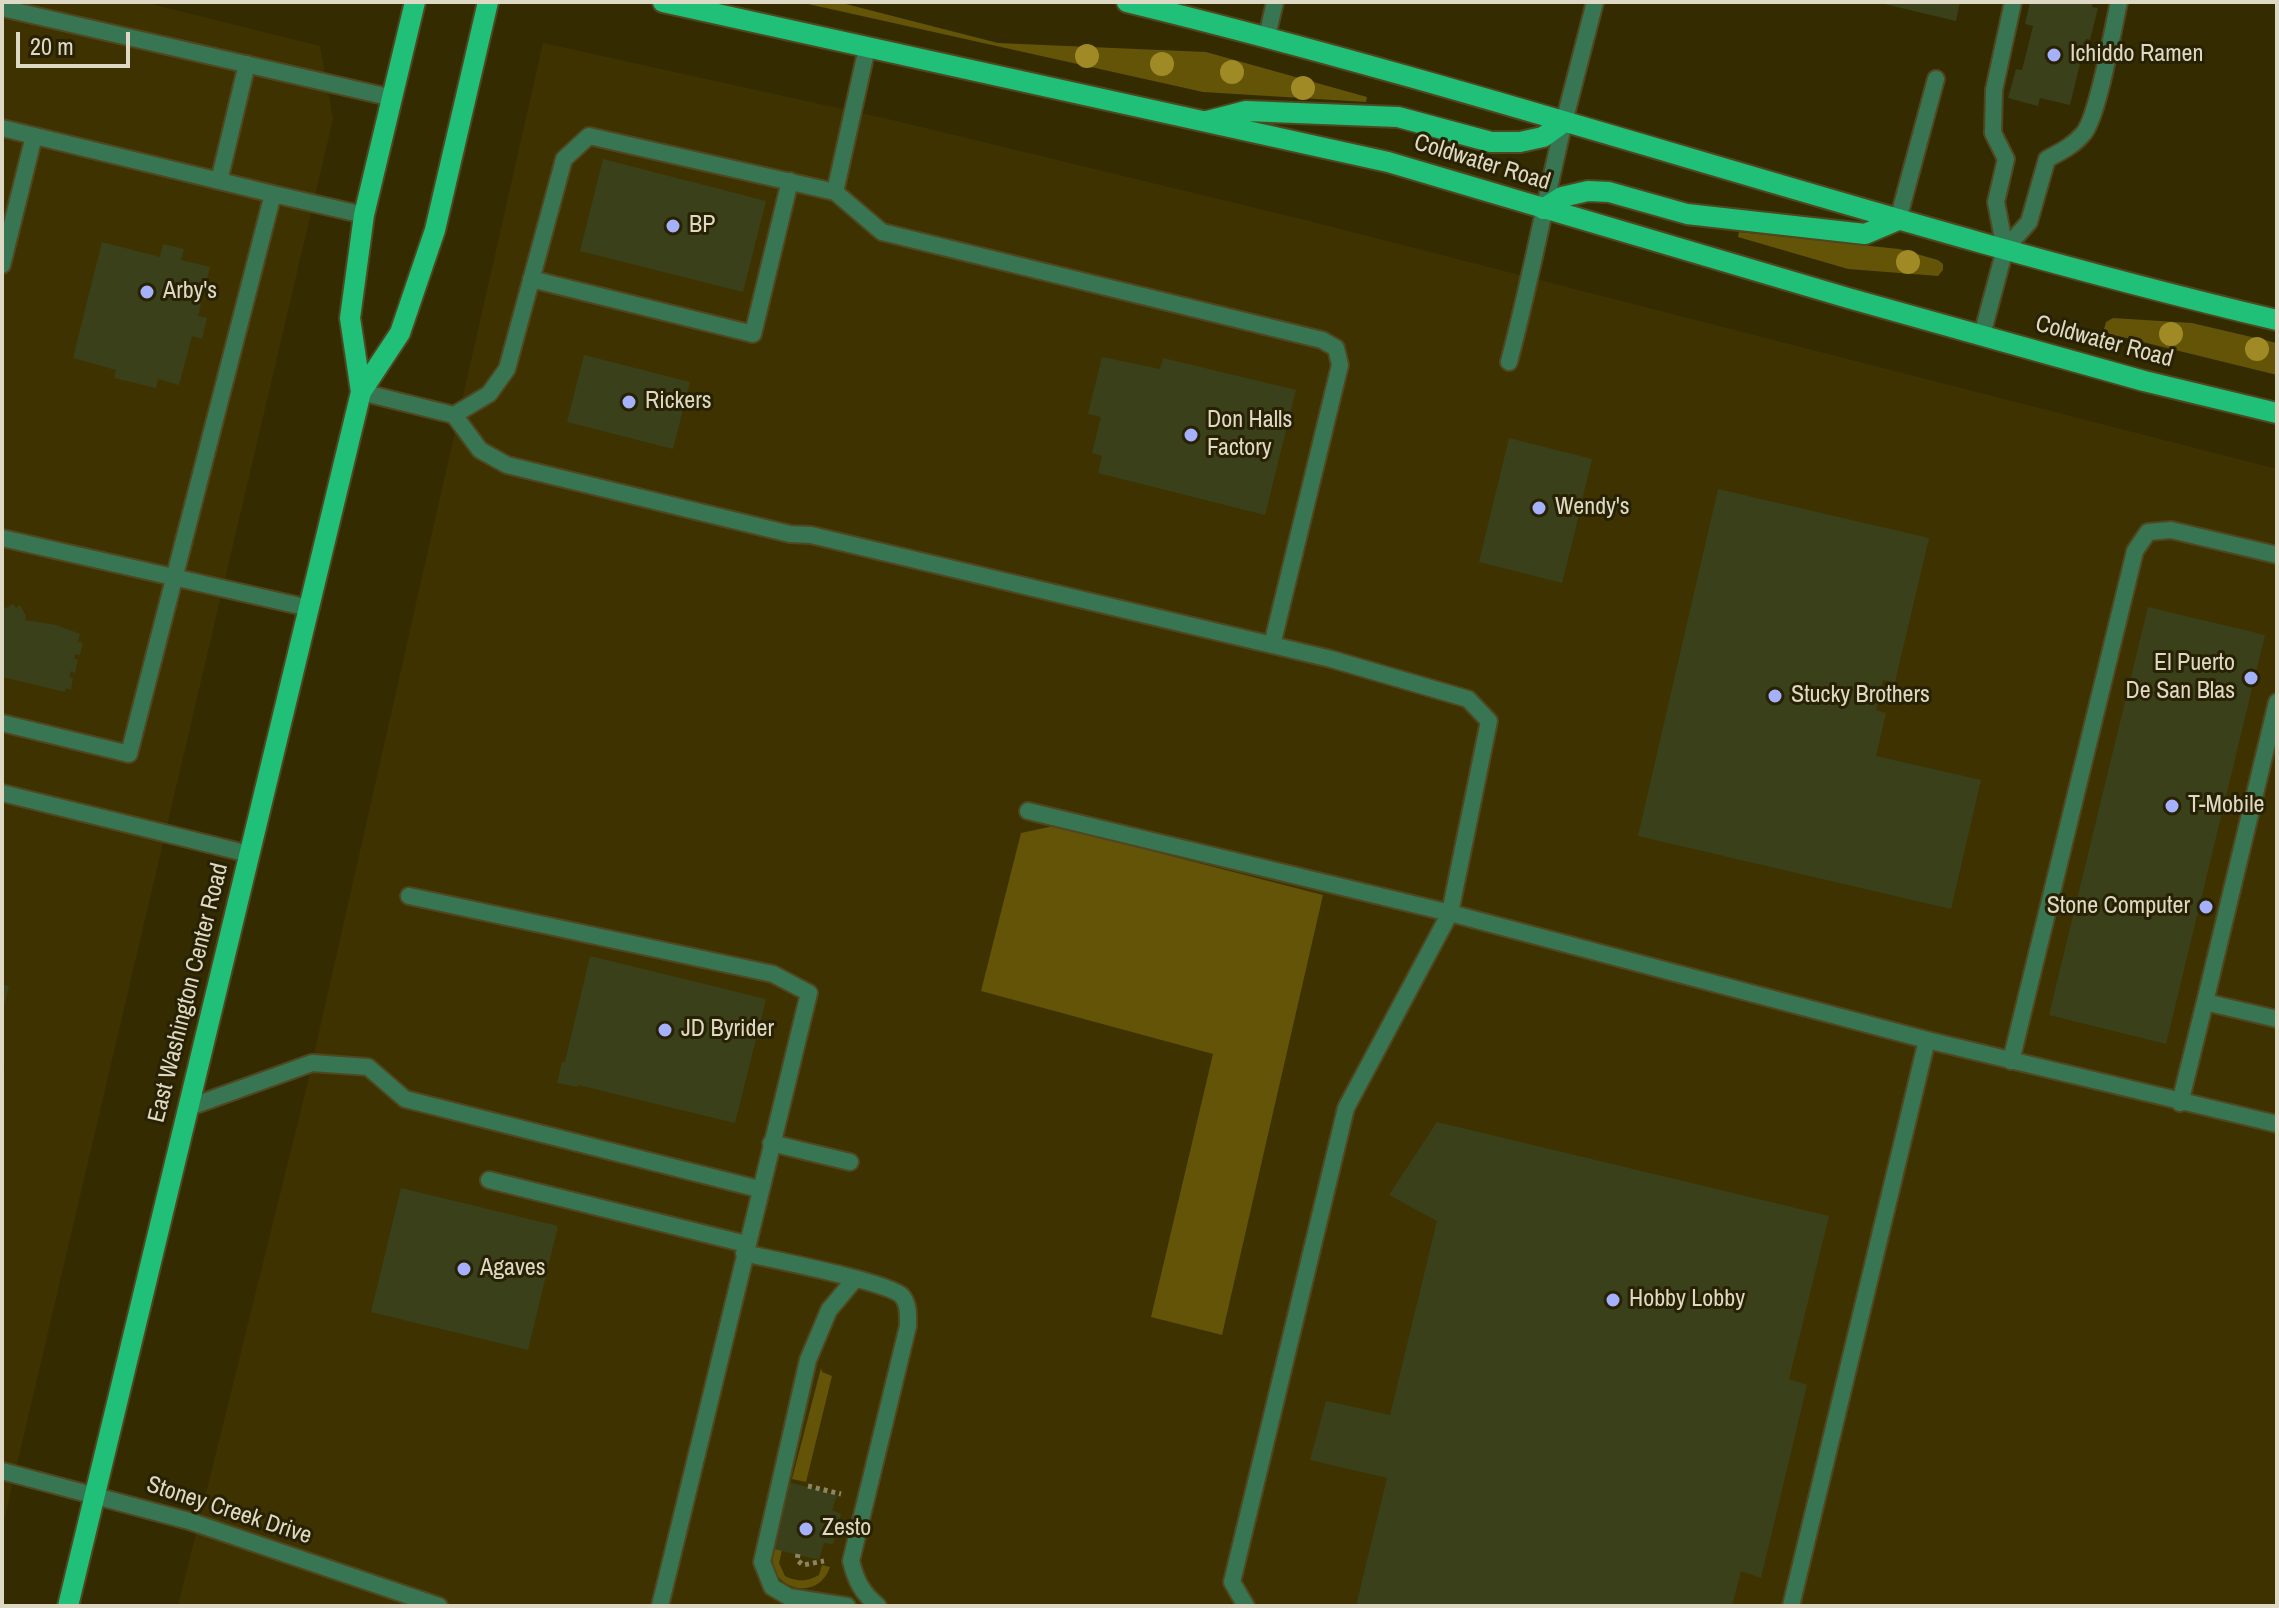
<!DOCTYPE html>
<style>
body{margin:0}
#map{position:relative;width:2279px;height:1608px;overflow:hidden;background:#342b01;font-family:"Archivo Narrow",sans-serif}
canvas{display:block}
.frame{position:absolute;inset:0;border:4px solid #ded9c4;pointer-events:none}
.scale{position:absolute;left:16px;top:32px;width:114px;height:36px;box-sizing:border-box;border:4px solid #ded9c4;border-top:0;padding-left:10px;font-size:24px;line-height:28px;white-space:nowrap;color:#ded9c4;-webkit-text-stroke:6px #282103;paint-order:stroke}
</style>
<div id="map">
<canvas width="2279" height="1608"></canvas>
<div class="frame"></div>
<div class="scale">20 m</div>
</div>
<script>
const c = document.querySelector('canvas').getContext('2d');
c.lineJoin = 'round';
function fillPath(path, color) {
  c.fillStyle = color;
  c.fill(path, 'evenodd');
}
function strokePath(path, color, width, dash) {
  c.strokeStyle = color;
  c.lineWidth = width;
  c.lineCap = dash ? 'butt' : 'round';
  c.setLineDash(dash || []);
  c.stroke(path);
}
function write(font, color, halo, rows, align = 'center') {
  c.font = font + ' "Archivo Narrow",sans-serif';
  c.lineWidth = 6;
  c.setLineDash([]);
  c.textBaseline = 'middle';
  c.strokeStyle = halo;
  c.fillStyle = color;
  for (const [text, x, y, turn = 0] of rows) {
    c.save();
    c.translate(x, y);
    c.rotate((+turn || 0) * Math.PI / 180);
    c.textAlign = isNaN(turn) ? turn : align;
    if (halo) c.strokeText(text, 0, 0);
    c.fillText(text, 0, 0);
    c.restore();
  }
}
const built = new Path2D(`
 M2 2H143L320 46 333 119 2 1528V1071H5L2 1070Z
 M543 43 892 120 1305 220 2277 469V1606H178L305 1094Z`);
const green = new Path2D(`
 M799 2H838L998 43 1206 52 1367 97 1366 102 1203 92Z
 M1739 232 1899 249 1938 260 1943 264V270L1938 276 1848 269 1738 237Z
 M2113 318 2192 323 2277 343V375L2110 334 2104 329 2106 322Z
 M1054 826 1323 895 1222 1335 1151 1317 1213 1054 981 991 1021 833Z
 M821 1368 822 1372 832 1376 806 1482 792 1479Z
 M775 1549 782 1550 779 1563 785 1576C797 1582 807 1582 819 1575L822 1565 830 1567C817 1606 761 1586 775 1549Z`);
const building = new Path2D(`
 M1876 2H1960L1956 21Z
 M2030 2H2093L2092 7 2098 8 2090 40 2086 39 2070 105 2040 98 2038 106 2008 98 2016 69 2022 70 2033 26 2025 24Z
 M603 159 766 201 743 292 580 251Z
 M102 242 160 257 163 244 184 249 181 260 210 267 198 316 207 318 202 339 192 336 179 385 158 379 156 388 114 378 116 370 73 358Z
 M584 355 690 382 673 449 567 422Z
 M1102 357 1160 369 1163 358 1296 390 1265 515 1098 473 1102 456 1092 453 1101 417 1088 414Z
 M1509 438 1592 459 1582 500 1588 502 1584 516 1579 515 1562 583 1479 562Z
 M1718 489 1929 538 1895 682 1883 680 1876 710 1886 713 1876 756 1981 780 1951 909 1638 836Z
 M13 604 16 608 20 605 26 616 25 620 56 625 80 634 78 642 83 643 80 655 75 654 74 659H78L75 673 71 671 69 677 73 678 71 690 66 688 65 692 2 677V610Z
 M2148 607 2265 635 2166 1044 2049 1015Z
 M590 956 766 999 735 1123 578 1085V1087L557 1083 562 1062H565Z
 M2 984 9 986 3 1010H2Z
 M1437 1122 1829 1216 1789 1379 1807 1385 1761 1578 1741 1571 1732 1606H1356L1387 1478 1310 1460 1326 1401 1390 1415 1437 1221 1389 1195Z
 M401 1188 558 1226 528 1350 371 1312Z
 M788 1482 837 1495 832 1510 841 1514 833 1544 824 1543 819 1560 770 1548Z`);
const path = new Path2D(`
 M808 1486 841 1494
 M798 1554 797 1560 803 1565 824 1561`);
const service = new Path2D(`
 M2 8 393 98
 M1267 36 1275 2
 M867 48 835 192 882 232 1322 340 1336 348 1340 365 1272 645
 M2 128 273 194
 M219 181 247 64
 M1898 220 1936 79
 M2005 249 2029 222 2047 159C2060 152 2073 146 2083 134 2098 118 2113 28 2119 2
 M2 265 34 136
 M531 279 753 334 790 181
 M1982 335 2005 249 1996 202 2006 159 1993 133 1994 90 2013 2
 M1509 362C1530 283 1545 202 1564 122
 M361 392 454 415 480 450 507 465 790 534 811 535 1331 659 1468 699 1489 721 1450 913 1346 1108 1232 1582 1246 1606
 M454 415 489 394 507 369 564 159 589 136 835 192
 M2 538 309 608
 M2 723 129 754 273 194 364 215
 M2 793 249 854
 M1028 811 1450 913 1927 1040 2277 1124
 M409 896 773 974 809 993 660 1606
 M2205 1002 2277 702
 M2011 1061 2135 551 2148 532 2171 530 2277 555
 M2180 1103 2205 1002 2277 1019
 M187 1108 312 1063 368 1067 405 1099 759 1189
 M771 1143 850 1162
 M489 1180 746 1244
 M744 1253C770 1259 889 1282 902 1296 909 1304 908 1316 908 1326L851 1561C856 1581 862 1593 878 1606
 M847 1606 789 1597 772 1587 762 1562 808 1360 829 1310 855 1279
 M1791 1606 1927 1040`);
const minor = new Path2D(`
 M1564 122 1595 2
 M2 1471 189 1521 439 1606`);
const primary = new Path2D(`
 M663 2 1388 162 1848 298 2144 381 2277 413
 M1127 2C1513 96 1890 228 2277 320
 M1207 121 1246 111 1398 117 1491 142H1520L1543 137 1564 122
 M1543 209 1562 197 1588 191 1609 192 1687 214 1865 234 1898 220
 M361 392 350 318 364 215 415 2
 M68 1606 361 392 400 333 435 230 488 2`);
const trees = [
 [1087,56],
 [1162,64],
 [1232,72],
 [1303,88],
 [1908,262],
 [2171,334],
 [2257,349]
];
const markers = [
 [2054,55,8,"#a6b1fc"],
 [673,226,8,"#a6b1fc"],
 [147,292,8,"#a6b1fc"],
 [629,402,8,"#a6b1fc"],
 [1191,435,8,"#a6b1fc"],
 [1539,508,8,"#a6b1fc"],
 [2251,678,8,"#a6b1fc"],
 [1775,696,8,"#a6b1fc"],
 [2172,806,8,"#a6b1fc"],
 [2206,907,8,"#a6b1fc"],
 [665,1030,8,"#a6b1fc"],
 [464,1269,8,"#a6b1fc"],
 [1613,1300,8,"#a6b1fc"],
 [806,1529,8,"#a6b1fc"]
];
const poiNames = [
 ["Ichiddo Ramen",2070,55],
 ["BP",689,226],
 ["Arby's",163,292],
 ["Rickers",645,402],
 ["Don Halls",1207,421],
 ["Factory",1207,449],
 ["Wendy's",1555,508],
 ["El Puerto",2235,664,"right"],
 ["De San Blas",2235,692,"right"],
 ["Stucky Brothers",1791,696],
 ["T-Mobile",2188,806],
 ["Stone Computer",2190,907,"right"],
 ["JD Byrider",681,1030],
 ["Agaves",480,1269],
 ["Hobby Lobby",1629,1300],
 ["Zesto",822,1529]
];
const streetNames = [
 ["Coldwater Road",1482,163,17],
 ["Coldwater Road",2104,342,15],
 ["East Washington Center Road",189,993,-76],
 ["Stoney Creek Drive",229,1511,18]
];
fillPath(built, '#3e3300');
fillPath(green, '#635408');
fillPath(building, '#3a401a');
strokePath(service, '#4f4720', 20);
strokePath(minor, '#4f4720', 20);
strokePath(primary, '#4f4720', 24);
strokePath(path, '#8b8465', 5, [4, 4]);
strokePath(service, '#387653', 16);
strokePath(minor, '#387653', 16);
strokePath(primary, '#21c078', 20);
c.fillStyle = '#9f8a25';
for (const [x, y] of trees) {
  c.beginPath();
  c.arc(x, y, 12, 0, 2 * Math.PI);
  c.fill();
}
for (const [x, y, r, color] of markers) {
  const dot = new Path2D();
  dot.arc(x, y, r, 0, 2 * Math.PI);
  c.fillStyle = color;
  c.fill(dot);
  strokePath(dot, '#282103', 3);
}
write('24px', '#ded9c4', '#282103', poiNames, 'left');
write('24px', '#ded9c4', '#282103', streetNames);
</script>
